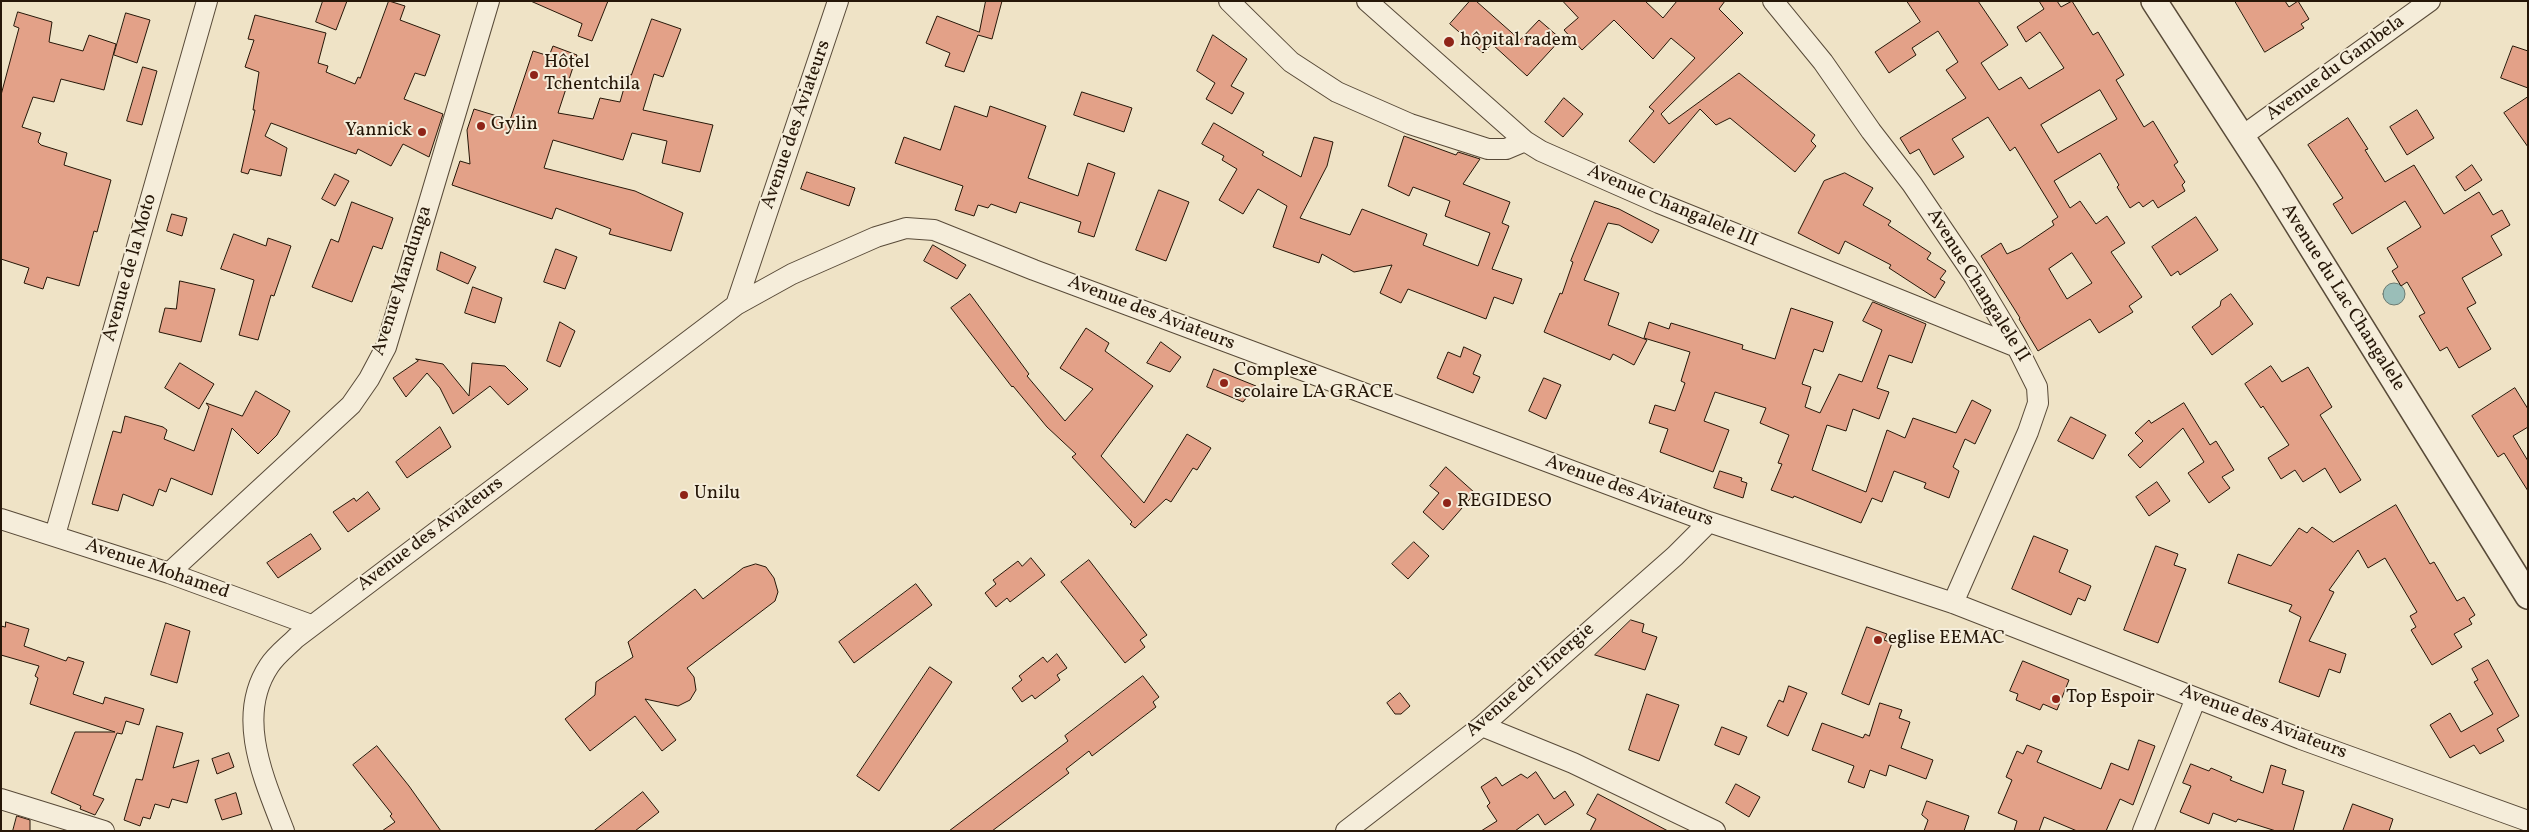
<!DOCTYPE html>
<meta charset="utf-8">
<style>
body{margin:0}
#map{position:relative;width:2529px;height:832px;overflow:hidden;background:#efe3c6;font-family:Vollkorn,serif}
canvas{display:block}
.frame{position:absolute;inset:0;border:2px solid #261708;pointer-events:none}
</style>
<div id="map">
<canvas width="2529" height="832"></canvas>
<div class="frame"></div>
</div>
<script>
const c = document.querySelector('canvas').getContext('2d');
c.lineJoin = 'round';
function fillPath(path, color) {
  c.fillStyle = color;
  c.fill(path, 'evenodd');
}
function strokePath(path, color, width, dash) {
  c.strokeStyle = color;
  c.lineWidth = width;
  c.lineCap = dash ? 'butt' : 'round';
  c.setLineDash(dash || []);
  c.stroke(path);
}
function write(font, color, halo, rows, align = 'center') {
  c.font = font + ' Vollkorn,serif';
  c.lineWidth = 4;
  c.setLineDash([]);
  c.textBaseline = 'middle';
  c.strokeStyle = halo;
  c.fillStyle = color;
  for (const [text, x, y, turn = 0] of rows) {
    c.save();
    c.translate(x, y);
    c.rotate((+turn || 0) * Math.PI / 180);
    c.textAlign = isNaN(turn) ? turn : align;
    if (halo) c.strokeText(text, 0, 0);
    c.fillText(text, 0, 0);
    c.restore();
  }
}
const water = new Path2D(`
 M2383 294a11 11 0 1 1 22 0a11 11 0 1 1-22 0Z`);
const building = new Path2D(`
 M323 1H347L336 30 316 22Z
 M389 1 405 6 400 20 440 35 425 76 415 73 404 99 443 114 429 157 403 144 391 166 358 149 356 154 271 123 265 136 287 148 281 176 250 169 248 174 241 172 255 110H253L259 72 245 67 254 40 248 39 255 15 326 33 318 63 328 66 326 72 355 84 358 77 360 78Z
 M531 1H608L592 41 578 36 582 24Z
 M986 1H1002L992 39 978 35 964 72 945 66 950 53 926 43 937 16 979 32Z
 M1470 1H1476L1520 40 1539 20 1561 39 1527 76 1492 44 1483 53 1450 24Z
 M1563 1H1645L1663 18 1677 1H1725L1719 9 1743 33 1661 114 1669 124 1739 73 1815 135 1811 141 1816 146 1795 172 1730 118 1716 125 1700 109 1654 163 1629 141 1654 111 1649 107 1695 58 1671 38 1653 59 1614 20 1582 50 1564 30 1578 18Z
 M1907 1H1978L2008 45 1981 63 1999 90 2021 77 2029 89 2064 68 2040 32 2026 42 2017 27 2044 9 2039 1H2057L2061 7 2072 1 2093 35 2098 32 2124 75 2116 80 2144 127 2153 121 2178 162 2174 165 2185 182 2182 185 2185 191 2158 208 2153 200 2143 207 2139 202 2130 208 2117 187 2119 185 2100 153 2054 181 2070 208 2080 201 2096 224 2107 216 2125 243 2111 252 2142 297 2129 306 2133 312 2099 333 2090 319 2038 351 2019 319 2020 318 1981 256 2001 243 2007 254 2020 248 2054 225 2052 221 2058 217 2015 147 2010 151 1988 117 1952 139 1964 157 1934 175 1919 149 1910 154 1900 138 1966 98 1946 70 1958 62 1938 31 1912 48 1916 55 1889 73 1875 52 1920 22ZM2100 90 2117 119 2058 153 2041 125ZM2072 253 2092 283 2067 299 2049 269Z
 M2235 1H2285L2289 7 2298 1 2309 19 2301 24 2304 28 2265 52Z
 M18 12 52 22 49 42 83 51 89 35 116 44 104 90 61 79 54 102 33 97 22 127 41 133 38 142 41 145 67 153 64 165 111 180 97 232 94 231 79 286 47 277 43 289 24 283 29 268 1 259V95L19 28 14 26Z
 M126 13 150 20 137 63 114 55Z
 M652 19 681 29 663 77 654 74 643 110 713 125 700 172 662 163 667 141 632 133 623 160 553 140 544 168 635 191 683 213 671 251 609 234 611 229 556 208 552 219 452 185 460 161 470 164 467 130 474 109 510 120 533 51 549 56 553 46 577 55 558 113 593 119 600 98 620 102 628 74 631 75Z
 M1213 35 1247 59 1231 86 1244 93 1232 114 1206 99 1215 83 1197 71Z
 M2513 46 2528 51V88L2501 78Z
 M143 67 157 71 142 125 127 121Z
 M1082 92 1132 108 1124 132 1074 115Z
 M2528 97V147L2504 113Z
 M1564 98 1583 114 1563 137 1545 122Z
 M955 106 987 117 990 106 1046 126 1028 178 1078 196 1088 163 1115 173 1094 237 1078 232 1081 222 1020 202 1016 213 991 204 988 208 978 205 974 216 955 210 963 186 895 163 904 137 940 150Z
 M2417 110 2434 138 2407 155 2390 127Z
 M2348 118 2368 149 2365 150 2385 182 2414 165 2444 214 2479 192 2493 215 2502 210 2510 225 2491 236 2502 255 2462 278 2476 303 2467 308 2491 349 2459 368 2447 347 2440 351 2419 316 2425 313 2407 282 2401 286 2392 271 2398 267 2387 248 2421 227 2405 201 2352 234 2333 204 2343 198 2308 145Z
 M1214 123 1264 152 1262 155 1301 177 1314 137 1333 142 1327 166 1300 218 1350 235 1362 209 1427 234 1423 245 1478 266 1490 233 1445 216 1450 201 1413 187 1409 196 1388 186 1404 136 1456 155 1458 152 1480 159 1463 184 1510 202 1502 223 1509 226 1492 269 1522 279 1513 304 1494 297 1486 319 1408 289 1401 303 1380 293 1392 265 1354 272 1322 254 1319 263 1273 247 1287 206 1258 189 1243 214 1219 200 1237 169 1222 160 1224 156 1202 144Z
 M2472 165 2482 180 2465 191 2456 177Z
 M807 172 855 188 849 206 801 189Z
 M1845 173 1873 188 1863 205 1891 221 1888 225 1931 253 1927 259 1946 271 1940 279 1945 282 1935 298 1889 268 1891 265 1845 241 1839 254 1798 233 1824 181Z
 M335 174 349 181 335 206 322 199Z
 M1159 190 1189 202 1166 261 1136 250Z
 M1595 201 1619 209 1659 230 1652 243 1619 225 1608 223 1584 280 1619 293 1608 325 1647 340 1634 365 1613 354 1610 360 1544 332 1560 293 1562 294 1573 262 1571 261Z
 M352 202 393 218 382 249 373 246 352 302 312 287 331 239 338 242Z
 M172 214 187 218 182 236 167 231Z
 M2196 217 2218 250 2180 275 2178 271 2171 276 2152 247Z
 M234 234 266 246 268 238 291 246 274 296 271 295 258 340 239 335 254 280 221 269Z
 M933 245 966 265 957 279 924 261Z
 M556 249 577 257 565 289 544 282Z
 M441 252 476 267 468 284 437 270Z
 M180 281 215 289 201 342 159 332 165 308 176 309Z
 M473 287 502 298 495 323 465 313Z
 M970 294 1029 374 1027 376 1065 421 1093 389 1060 368 1086 328 1109 343 1105 351 1153 386 1101 456 1144 503 1187 434 1211 448 1197 470 1193 468 1171 502 1166 499 1135 528 1130 524 1132 522 1072 457 1076 454 1047 427 1013 386 1012 387 951 308Z
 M2231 294 2253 324 2212 355 2192 327 2220 306 2221 301Z
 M1873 302 1926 324 1912 363 1889 355 1877 388 1889 392 1879 419 1853 409 1846 431 1827 425 1812 470 1866 492 1887 430 1905 438 1913 418 1956 433 1972 400 1991 410 1975 444 1965 439 1953 467 1959 471 1949 498 1924 488 1926 483 1894 471 1882 502 1872 498 1861 523 1794 496 1793 498 1771 490 1782 464 1778 463 1789 435 1760 423 1766 408 1715 392 1704 421 1729 430 1713 472 1660 452 1668 429 1649 423 1655 405 1675 411 1685 383 1681 381 1690 352 1644 338 1649 322 1669 329 1671 323 1743 345 1742 349 1775 359 1791 308 1833 322 1823 352 1814 349 1802 384 1811 387 1805 407 1820 413 1839 374 1862 382 1882 330 1863 321Z
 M560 322 575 331 560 367 547 361Z
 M1161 342 1181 357 1170 372 1147 363Z
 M1464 347 1481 355 1473 374 1480 377 1473 393 1437 378 1448 352 1460 357Z
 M416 359 443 364 469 396 472 363 505 366 528 389 508 405 490 386 453 414 440 388 427 373 406 397 393 378 418 361Z
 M180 363 214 384 199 409 165 388Z
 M2271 366 2282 382 2308 367 2332 407 2320 415 2361 480 2340 493 2325 468 2303 482 2295 470 2281 479 2268 458 2289 445 2263 406 2261 408 2245 384Z
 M1214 369 1256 386 1243 402 1207 387Z
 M1544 378 1561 385 1546 419 1529 411Z
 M2515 388 2528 409V427L2513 436 2528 461V491L2504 453 2498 457 2472 416Z
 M256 391 290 411 277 435 258 454 232 428 212 495 171 478 166 492 159 489 153 506 123 494 118 511 92 504 113 431 121 433 125 416 163 427 167 430 164 439 194 451 209 407 206 403 242 416Z
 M2184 403 2210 445 2216 441 2234 470 2222 477 2230 488 2209 503 2188 473 2204 462 2183 428 2140 468 2128 455 2143 441 2135 433 2149 420 2151 423Z
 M2071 417 2106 435 2093 459 2058 441Z
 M440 427 451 447 407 478 396 462Z
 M1446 467 1475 493 1443 530 1423 512 1439 493 1430 486Z
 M1720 471 1742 478 1741 481 1747 483 1743 498 1714 488Z
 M2157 482 2170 501 2149 516 2136 497Z
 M368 492 380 509 348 532 333 512 354 498 356 501Z
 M2396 505 2430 564 2434 562 2457 601 2464 597 2475 615 2469 619 2472 624 2454 634 2462 647 2432 665 2411 630 2416 627 2410 616 2417 612 2385 558 2368 568 2358 550 2329 590 2334 592 2309 641 2346 654 2340 673 2329 669 2319 697 2279 682 2301 617 2289 611 2292 605 2228 583 2238 554 2271 566 2299 528 2307 533 2312 527 2333 542Z
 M311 534 321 549 278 578 267 563Z
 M2034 536 2068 550 2059 572 2091 586 2085 601 2078 598 2071 615 2012 589Z
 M1414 542 1429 556 1408 579 1392 564Z
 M2156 546 2178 554 2174 565 2186 569 2158 643 2124 630Z
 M1031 558 1045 575 1010 602 1007 598 996 607 985 593 996 584 993 580 1018 561 1022 566Z
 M1089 560 1147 635 1140 640 1145 647 1125 663 1061 582Z
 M756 564 766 567 774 578 778 592 775 601 687 668 694 677 696 690 690 700 678 706 645 699 676 740 662 751 635 716 590 751 565 719 595 695 596 682 633 657 628 642 695 589 703 599 743 568Z
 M916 584 932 605 854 663 839 642Z
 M1631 620 1644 624 1642 632 1657 637 1645 670 1595 655Z
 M6 622 29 629 24 646 66 661 68 657 84 662 73 694 103 704 105 697 144 709 139 725 126 721 122 734 117 733 93 795 104 799 95 815 80 809 81 806 51 793 75 732H115L30 704 38 678 35 676 39 666 1 655V626L5 627Z
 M166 623 190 631 177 683 151 675Z
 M1867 627 1887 634 1884 640 1892 643 1869 705 1842 694Z
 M1057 654 1067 668 1057 675 1060 680 1035 699 1032 695 1022 702 1012 688 1022 680 1019 676 1043 657 1047 662Z
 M2488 660 2519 716 2497 729 2504 741 2480 754 2474 745 2450 758 2430 725 2450 713 2461 732 2493 714 2474 682 2478 680 2472 669Z
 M2023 661 2069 680 2057 710 2043 704 2040 710 2016 700 2018 694 2010 691Z
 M930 667 952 682 879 791 857 776Z
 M1143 676 1159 697 1153 702 1156 707 1092 756 1089 751 1066 769 1069 773 992 831H949L1068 741 1065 736Z
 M1789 686 1807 693 1788 736 1767 726 1779 700 1783 702Z
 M1400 693 1410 706 1401 714H1395L1387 703Z
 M1647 694 1679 705 1659 761 1629 750Z
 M1880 703 1902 710 1899 718 1910 722 1901 748 1933 760 1926 779 1889 765 1886 776 1870 770 1864 788 1848 782 1854 766 1812 750 1822 723 1863 738 1865 734 1869 736Z
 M157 726 183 733 173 768 199 760 187 803 172 799 169 808 155 804 150 819 143 817 140 826 124 820 136 779 142 780Z
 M1722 727 1747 737 1739 755 1715 745Z
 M2139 740 2155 746 2133 805 2120 799 2106 831H2077L2044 817 2039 831H2014L2017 821 1998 813 2012 780 2006 777 2017 751 2023 754 2027 745 2042 751 2037 762 2101 789 2111 763 2128 770Z
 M377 746 409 786 441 831H382L395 822 390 816 392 814 353 765Z
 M229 753 234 767 217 774 212 759Z
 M2191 764 2209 771 2211 768 2232 777 2230 780 2263 793 2271 765 2286 770 2282 784 2304 791 2293 831H2276L2238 819 2236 822 2213 813 2209 824 2180 812 2191 786 2183 783Z
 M1536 772 1554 799 1565 791 1574 805 1545 825 1538 814 1515 831H1481L1497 821 1487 806 1490 803 1481 787 1496 777 1502 786 1521 774 1527 778Z
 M1736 784 1760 797 1749 817 1726 803Z
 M643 792 659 812 635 831H594Z
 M236 793 242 814 222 820 215 800Z
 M1598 794 1668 831H1590L1596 819 1587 814Z
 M1927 801 1969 816 1964 831H1924L1928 820 1922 815Z
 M2353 804 2393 819 2389 831H2343Z
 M17 816 30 820V831H13Z`);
const minor = new Path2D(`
 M1229 1 1291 62 1337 92 1410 124 1488 149H1506L1525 141
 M1367 1 1525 141 1541 151 1659 203 2017 347
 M1773 1 1823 62 1871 131 1912 184 1975 277 2017 347 2037 387 2038 403 2028 432 1953 603
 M2241 137 2430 1
 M736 305 838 1
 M1 519 169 573 311 625
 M55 535 207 1
 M169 573 351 405 369 379 386 347 489 1
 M1482 726 1573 763 1715 831
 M1 799 104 831
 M284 831C264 779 235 717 269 666 276 655 287 647 296 638L736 305 792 274 876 237 906 228 934 230 1034 270 1709 522 1953 603 2301 739 2528 821
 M1346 831 1482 726 1675 556 1709 522
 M2143 831 2196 698`);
const tertiary = new Path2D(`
 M2154 1 2268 177 2528 596`);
const markers = [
 [1449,42,6,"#8f2418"],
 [534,75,5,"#8f2418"],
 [481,126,5,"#8f2418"],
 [422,132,5,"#8f2418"],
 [1224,383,5,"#8f2418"],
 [684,495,5,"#8f2418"],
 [1447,503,5,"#8f2418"],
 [1878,640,5,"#8f2418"],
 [2056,699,5,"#8f2418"]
];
const poiNames = [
 ["hôpital radem",1460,42],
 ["Hôtel",544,64],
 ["Tchentchila",544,86],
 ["Gylin",491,126],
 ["Yannick",412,132,"right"],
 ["Complexe",1234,372],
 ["scolaire LA GRACE",1234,394],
 ["Unilu",694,495],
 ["REGIDESO",1457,503],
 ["eglise EEMAC",1888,640],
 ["Top Espoir",2066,699]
];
const streetNames = [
 ["Avenue du Gambela",2336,69,-36],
 ["Avenue des Aviateurs",797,125,-71],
 ["Avenue Changalele III",1672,207,23],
 ["Avenue de la Moto",131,268,-74],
 ["Avenue Mandunga",403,281,-72],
 ["Avenue Changalele II",1977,286,58],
 ["Avenue du Lac Changalele",2342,298,58],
 ["Avenue des Aviateurs",1151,314,21],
 ["Avenue des Aviateurs",1629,492,20],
 ["Avenue des Aviateurs",431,535,-37],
 ["Avenue Mohamed",157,570,19],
 ["Avenue de l'Energie",1531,681,-41],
 ["Avenue des Aviateurs",2263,723,21]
];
fillPath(water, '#9abeb8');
strokePath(water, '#6c7b72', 1);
fillPath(building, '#e3a188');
strokePath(building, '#261708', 1);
strokePath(minor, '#584a38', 22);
strokePath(tertiary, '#584a38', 28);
strokePath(minor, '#f5edda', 20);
strokePath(tertiary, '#f5edda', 25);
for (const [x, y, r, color] of markers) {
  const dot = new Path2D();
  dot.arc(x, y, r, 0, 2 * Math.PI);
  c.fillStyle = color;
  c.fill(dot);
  strokePath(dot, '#f5edda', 2);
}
write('19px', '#261708', '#f5edda', poiNames, 'left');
write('19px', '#261708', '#f5edda', streetNames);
</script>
